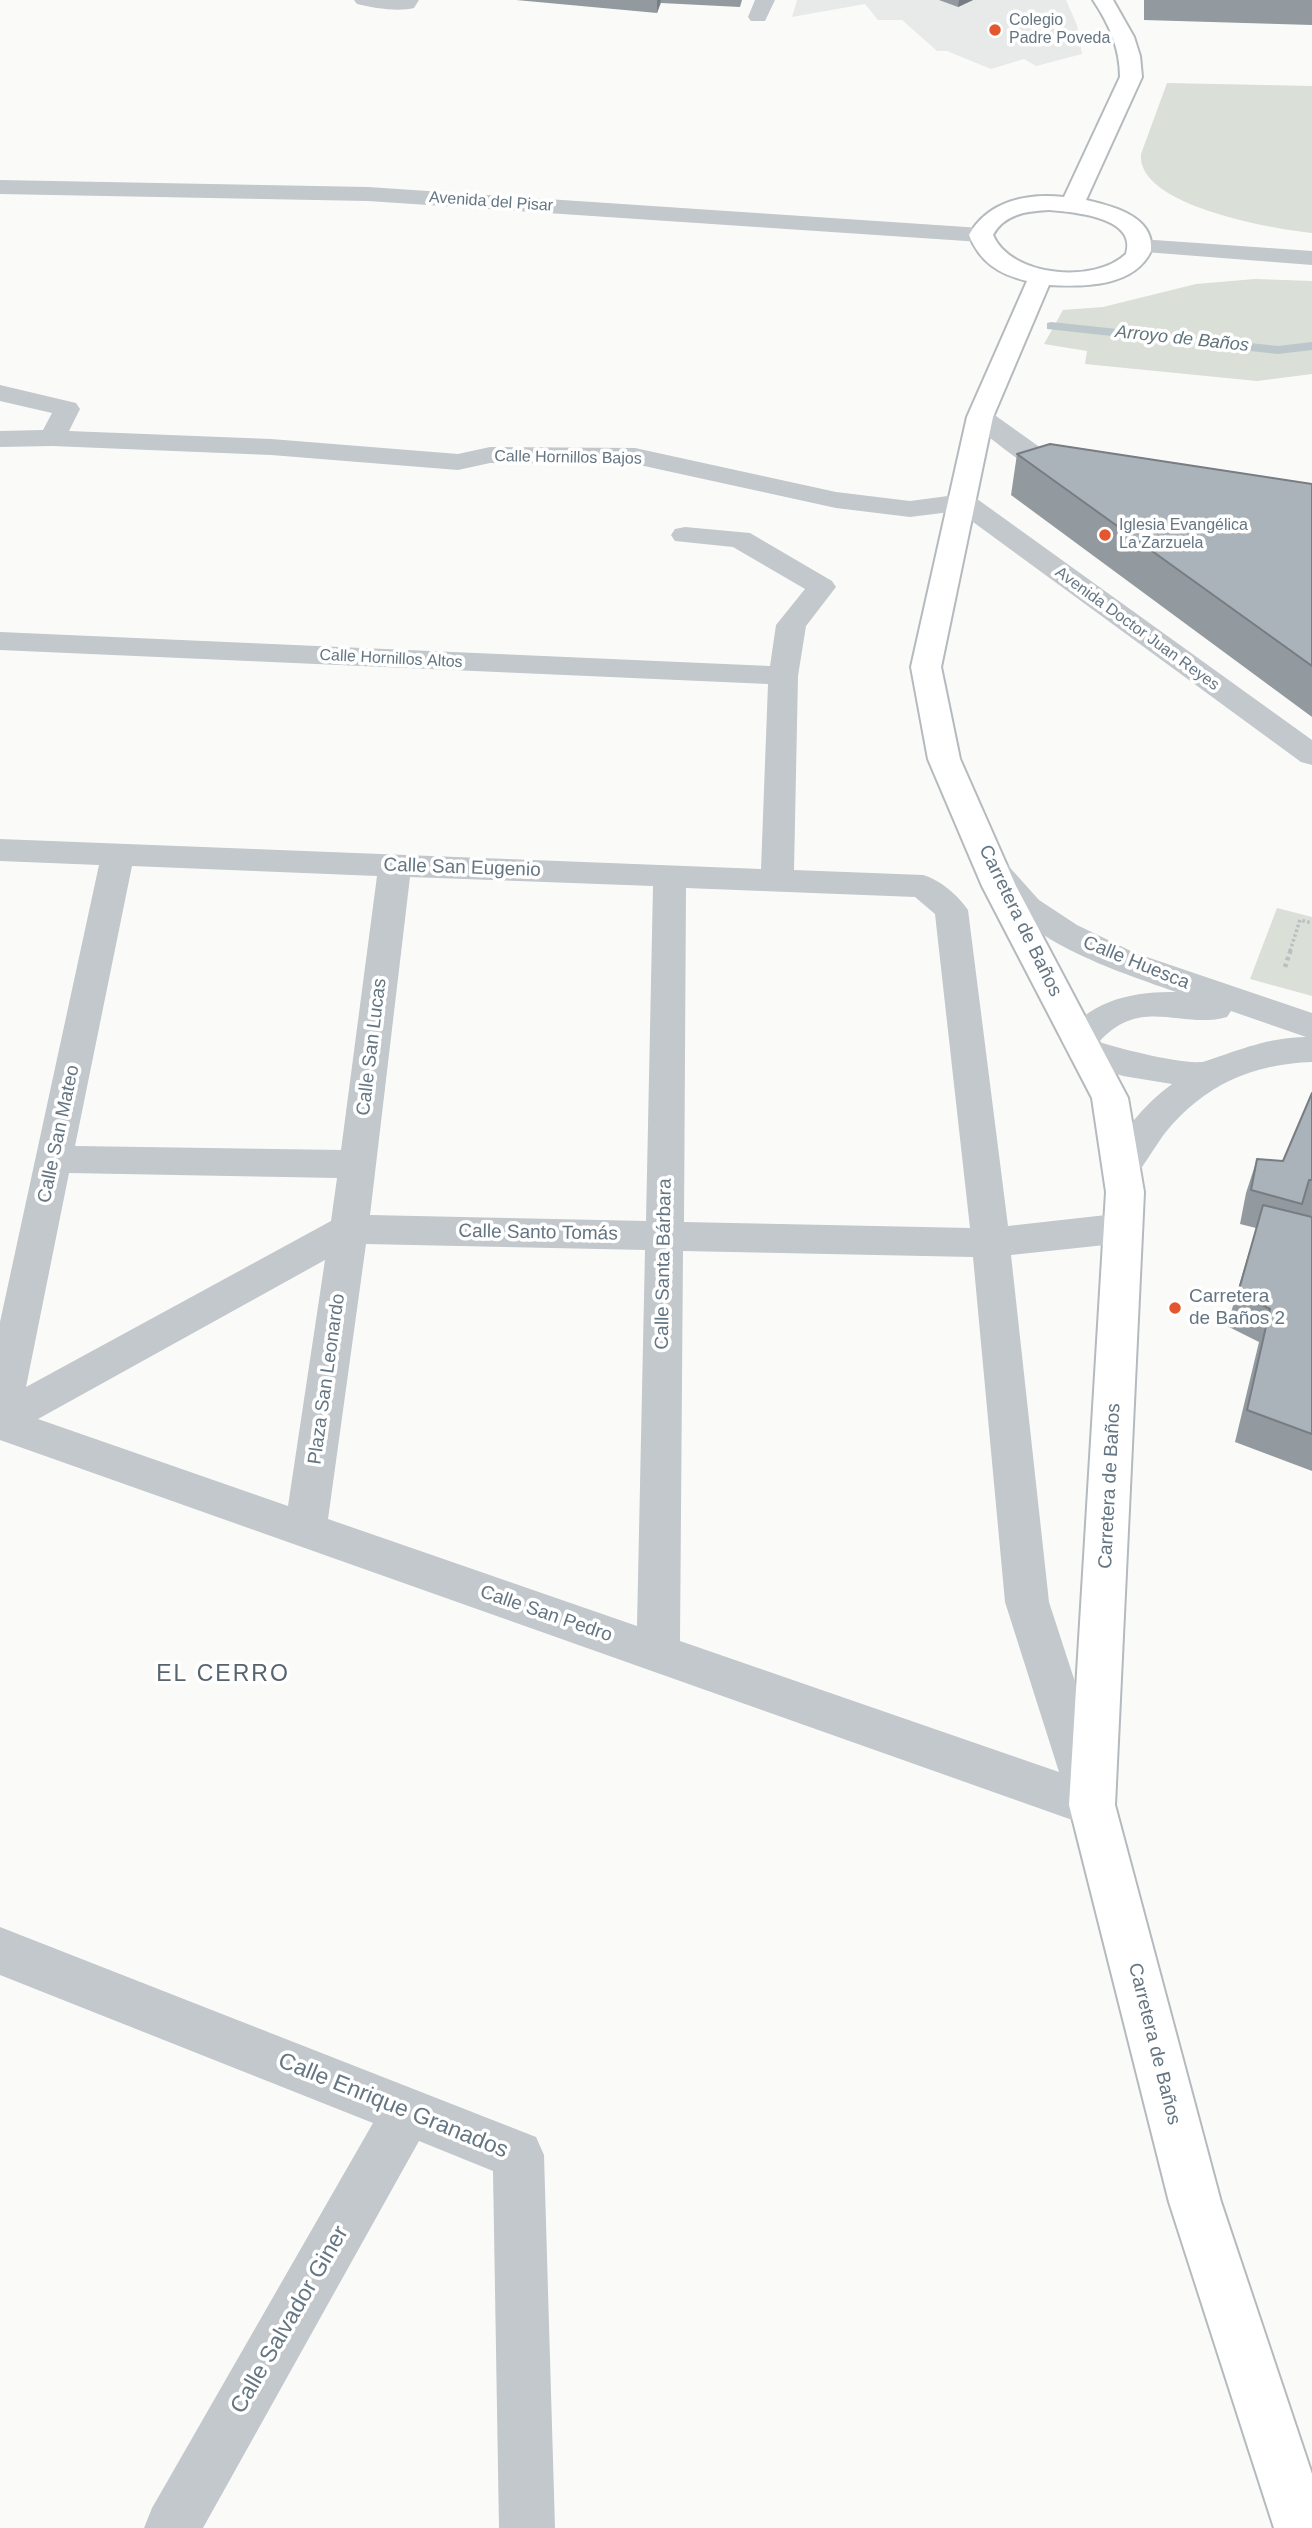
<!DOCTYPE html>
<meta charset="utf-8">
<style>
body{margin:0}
canvas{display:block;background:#fafaf8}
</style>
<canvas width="1312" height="2528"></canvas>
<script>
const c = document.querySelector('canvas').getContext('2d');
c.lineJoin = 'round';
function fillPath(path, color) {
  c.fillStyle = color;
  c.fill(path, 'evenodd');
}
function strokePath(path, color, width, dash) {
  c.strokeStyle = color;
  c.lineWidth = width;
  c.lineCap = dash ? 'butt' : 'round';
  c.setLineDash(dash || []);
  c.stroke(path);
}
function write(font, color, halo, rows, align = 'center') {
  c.font = font + ' Arial,sans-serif';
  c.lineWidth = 7;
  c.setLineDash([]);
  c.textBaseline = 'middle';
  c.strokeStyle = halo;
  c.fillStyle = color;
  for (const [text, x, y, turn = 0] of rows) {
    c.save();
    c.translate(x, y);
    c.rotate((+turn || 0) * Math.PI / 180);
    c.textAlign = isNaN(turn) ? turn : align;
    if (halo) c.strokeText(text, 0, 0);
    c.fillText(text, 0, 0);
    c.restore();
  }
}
const built = new Path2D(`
 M797 0H1066L1077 25 1082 54 1036 66 1024 59 991 69 947 51H937L902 20H878L865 4 792 17Z`);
const green = new Path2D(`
 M1167 83 1312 86V233C1274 229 1136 206 1141 154Z
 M1255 279 1312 281V374L1257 381 1085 364 1087 351 1044 344 1063 310 1103 307 1196 284Z
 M1277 908 1312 917V996L1250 979Z`);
const stream = new Path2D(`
 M1051 322 1278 346 1312 342V350L1278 354 1047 329V323Z`);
const pathFar1 = new Path2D(`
 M1290 951 1300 920 1312 923`);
const path = new Path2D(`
 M1285 967 1291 949`);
const minor = new Path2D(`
 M354 0H419L414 8C398 12 373 8 357 4Z
 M755 0H775L765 21H751L748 17Z
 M0 180 368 187 981 228 989 230 993 235 989 240 981 242 368 201 0 194Z
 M1140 239 1312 251V265L1132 251 1128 246 1132 241Z
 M0 385 76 403 80 409 69 431 271 439 458 454 490 447 635 448 836 492 910 501 963 494 973 496 1312 740V765L1301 762 958 511 910 517 836 508 635 464 490 463 458 470 271 455 52 446 0 447V431L43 430 52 413 0 401Z
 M980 409 989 411 1062 463 1082 472 1086 478 1082 484C1050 492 996 441 971 423L967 417 971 411Z
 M685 527 750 533 832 581 836 587 806 626 798 676 794 870 923 875C940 880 958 895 968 910L1008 1226 1124 1213 1137 1218 1143 1228 1137 1238 1124 1243 1011 1255 1049 1602 1115 1805 1108 1820 1092 1827 0 1440V1322L99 865 0 861V839L761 869 768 684 0 650V632L770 666 776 625 805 589 733 547 675 541 671 535 675 529ZM132 866 377 876 341 1150 75 1146ZM410 877 653 886 646 1221 370 1215ZM686 888 915 897 935 914 970 1228 684 1222ZM69 1173 337 1178 331 1221 26 1387ZM366 1244 645 1250 637 1626 328 1519ZM683 1251 973 1257 1005 1602 1059 1772 680 1641ZM325 1260 288 1506 38 1419Z
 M992 858 1004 861 1039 900 1077 925 1135 953 1312 1013V1062C1252 1064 1204 1085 1165 1133 1158 1142 1140 1172 1134 1177 1126 1183 1116 1179 1108 1177L1102 1167C1120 1135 1143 1105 1172 1084L1123 1076 1072 1060 1062 1041C1086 1001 1132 991 1176 992 1102 966 1019 939 976 869L980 861ZM1231 1011 1306 1037C1267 1038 1242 1049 1206 1061 1191 1067 1117 1048 1099 1042 1141 995 1182 1030 1227 1017Z
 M0 1927 536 2137 544 2155 555 2528H499L493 2171 419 2141 203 2528H144L152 2508 373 2123 0 1975Z`);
const major = new Path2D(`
 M1093 0H1113L1134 37 1140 56 1142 77 1086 200C1112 206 1155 216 1151 251 1134 287 1084 287 1049 285L993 417 941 667 960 759 1016 886 1128 1098 1144 1192 1115 1805 1221 2202 1312 2474V2528H1274L1169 2202 1069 1805 1106 1192 1092 1098 982 886 928 759 911 667 967 417 1027 281C998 274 980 262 969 235 988 201 1027 193 1064 197L1120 77C1120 48 1109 24 1093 0ZM1049 210C1073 212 1138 217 1126 254 1095 284 1011 277 993 235 1004 214 1027 211 1049 210Z`);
const wall = new Path2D(`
 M516 0H742L740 7 661 3 657 13Z
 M939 0H973L958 7Z
 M1144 0H1312V25L1144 20Z
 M1017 454 1312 484V717L1011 495Z
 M1312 1093V1471L1235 1442 1259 1342 1227 1326 1256 1228 1240 1224 1246 1193 1257 1159 1283 1161Z`);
const shadedWall = new Path2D(`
 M657 0H661L657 13Z
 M959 0H973L958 7Z`);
const building = new Path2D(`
 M1050 444 1312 484V666L1017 454Z
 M1312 1093V1180H1309L1302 1204 1251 1190 1257 1159 1283 1161Z
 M1263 1205 1312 1217V1434L1247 1410 1270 1309 1238 1293Z`);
const markers = [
 [995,30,7,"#e4572e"],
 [1105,535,7,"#e4572e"],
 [1175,1308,7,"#e4572e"]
];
const farPoinames = [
 ["Colegio",1009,21],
 ["Padre Poveda",1009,39],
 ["Iglesia Evangélica",1119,526],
 ["La Zarzuela",1119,544]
];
const farStreetnames = [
 ["Avenida del Pisar",491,202,4],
 ["Calle Hornillos Bajos",568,458,1],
 ["Avenida Doctor Juan Reyes",1137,629,36],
 ["Calle Hornillos Altos",391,659,3]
];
const farWaternames = [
 ["Arroyo de Baños",1182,339,6]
];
const streetNames = [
 ["Calle San Eugenio",462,868,2],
 ["Carretera de Baños",1020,921,64],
 ["Calle Huesca",1136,963,22],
 ["Calle San Lucas",372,1047,-83],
 ["Calle San Mateo",59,1134,-78],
 ["Calle Santo Tomás",538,1233,1],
 ["Calle Santa Bárbara",664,1264,-89],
 ["Plaza San Leonardo",327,1379,-82],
 ["Carretera de Baños",1110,1486,-87],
 ["Calle San Pedro",546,1614,19],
 ["Carretera de Baños",1154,2044,76]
];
const poiNames = [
 ["Carretera",1189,1297],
 ["de Baños 2",1189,1319]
];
const quarterNames = [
 ["EL CERRO",223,1675]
];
const nearStreetnames = [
 ["Calle Enrique Granados",393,2106,22],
 ["Calle Salvador Giner",290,2320,-60]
];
fillPath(built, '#e8e9e9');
fillPath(green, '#dadfd7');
fillPath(stream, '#bbc7cb');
strokePath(major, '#b5babe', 4);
strokePath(pathFar1, '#bbbfc2', 3.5, [2.5, 2.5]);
strokePath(path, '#bbbfc2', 4.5, [3.5, 3.5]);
fillPath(minor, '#c3c8cc');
fillPath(major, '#fff');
fillPath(wall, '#929a9f');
fillPath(shadedWall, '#777d82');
fillPath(building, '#aab3b9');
strokePath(building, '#777d82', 2);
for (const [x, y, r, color] of markers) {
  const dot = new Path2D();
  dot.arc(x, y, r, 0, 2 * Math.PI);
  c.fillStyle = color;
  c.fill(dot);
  strokePath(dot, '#fff', 2.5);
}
write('16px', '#657683', '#fff', farPoinames, 'left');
write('16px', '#657683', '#fff', farStreetnames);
write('italic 18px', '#60757c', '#fff', farWaternames);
write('19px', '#657683', '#fff', streetNames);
write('19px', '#657683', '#fff', poiNames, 'left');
c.letterSpacing = '2px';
write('23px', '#57646e', '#fff', quarterNames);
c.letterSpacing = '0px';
write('23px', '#657683', '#fff', nearStreetnames);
</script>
